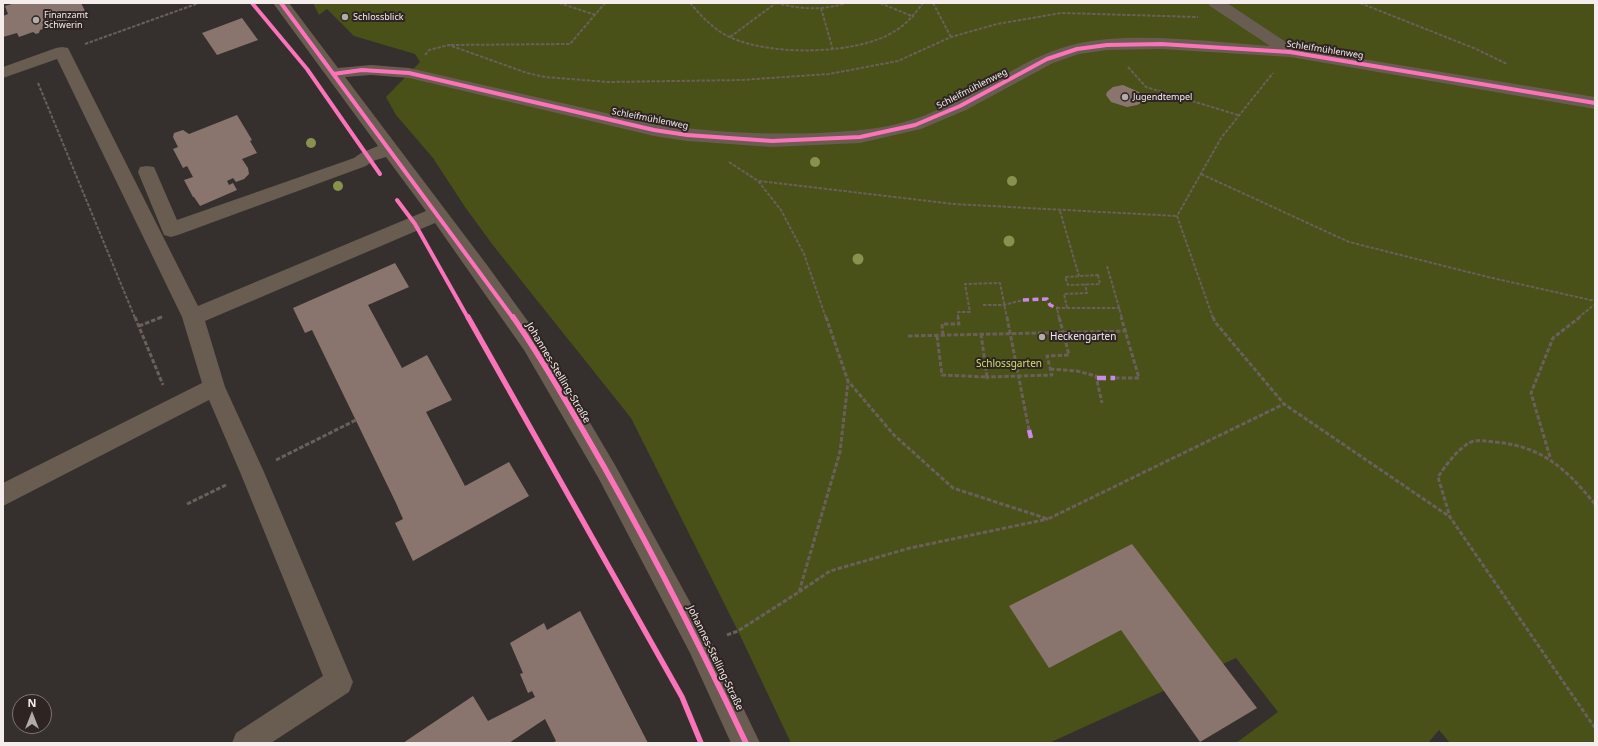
<!DOCTYPE html>
<meta charset="utf-8">
<style>
body{margin:0}
#map{position:relative;width:1598px;height:746px;overflow:hidden;background:#35302e;font-family:"Noto Sans",sans-serif}
canvas{display:block}
.frame{position:absolute;inset:0;border:4px solid #f4edeb;pointer-events:none}
.north{position:absolute;left:12px;top:694px;width:40px;height:40px;box-sizing:border-box;background:#2e2522;border:1px solid #7d7572;border-radius:50%;rotate:0deg;font-size:11px;font-weight:700;line-height:16px;text-align:center;color:#f4edeb}
.north::after{content:'';display:block;margin:auto;width:14px;height:18px;background:#b1aba9;clip-path:polygon(50% 0,100% 100%,50% 72%,0 100%)}
</style>
<div id="map">
<canvas width="1598" height="746"></canvas>
<div class="frame"></div>
<div class="north">N</div>
</div>
<script>
const c = document.querySelector('canvas').getContext('2d');
c.lineJoin = 'round';
function fillPath(path, color) {
  c.fillStyle = color;
  c.fill(path, 'evenodd');
}
function strokePath(path, color, width, dash) {
  c.strokeStyle = color;
  c.lineWidth = width;
  c.lineCap = dash ? 'butt' : 'round';
  c.setLineDash(dash || []);
  c.stroke(path);
}
function write(font, color, halo, rows, align = 'center') {
  c.font = font + ' "Noto Sans",sans-serif';
  c.lineWidth = 4;
  c.setLineDash([]);
  c.textBaseline = 'middle';
  c.strokeStyle = halo;
  c.fillStyle = color;
  for (const [text, x, y, turn = 0] of rows) {
    c.save();
    c.translate(x, y);
    c.rotate((+turn || 0) * Math.PI / 180);
    c.textAlign = isNaN(turn) ? turn : align;
    if (halo) c.strokeText(text, 0, 0);
    c.fillText(text, 0, 0);
    c.restore();
  }
}
const green = new Path2D(`
 M313 3H1595V743H1450L1439 730 1428 743H1236L1278 712 1236 658 1049 743H791L738 631 631 418 492 244 465 207 433 158 396 115 386 97 420 62 415 54 354 36 327 9 319 15Z`);
const building = new Path2D(`
 M15 3H81L85 11 75 14 76 18 62 22 61 26 55 25 40 30 39 33 36 34 33 32 19 37 17 33 3 37V16L8 14 5 6Z
 M242 18 258 40 217 55 202 33Z
 M1123 85 1139 92 1142 99 1141 103 1137 105 1127 107 1111 102 1106 95 1107 92 1113 87Z
 M237 115 252 140 250 141 257 153 242 159 248 168 249 174 244 179 236 182 233 178 227 181 229 185 233 183 237 190 200 206 194 197H193L184 180 193 177 187 166 183 168 173 149 178 147 173 137 174 133 183 130 189 134Z
 M395 263 409 287 368 305 402 368 427 355 452 400 426 412 465 486 509 462 529 496 413 561 395 523 403 519 395 501 312 330 305 333 293 308Z
 M1132 544 1257 708 1200 742 1121 630 1049 668 1009 606Z
 M580 611 648 743H552L556 741 545 719 509 743H403L473 696 488 721 535 697 532 691 528 693 520 674 523 673 510 643 544 623 547 630Z`);
const pathFar1 = new Path2D(`
 M559 3 596 15
 M690 3C702 17 715 31 732 38 772 56 858 55 895 31 907 24 915 13 923 3
 M776 3C800 9 822 11 846 3
 M880 3 914 17
 M933 3 951 37
 M1360 3 1476 49 1507 64
 M821 8 833 50
 M730 37 776 3
 M85 44 199 3
 M451 45 570 44 605 3
 M425 55 429 50 449 45 527 73 545 77 608 82 741 80 829 74 898 61 951 37 997 24 1061 13 1198 17
 M1128 67 1146 87 1238 115
 M38 83 135 318
 M729 162 758 181 781 210 804 254 826 318
 M1201 174 1349 242 1488 277 1595 301
 M759 181 954 204 1177 216
 M1060 211 1079 276
 M1107 266 1122 318
 M1098 275 1100 284 1068 285 1065 277Z
 M983 305H1004L1023 300
 M1067 308 1064 294 1087 293 1085 284
 M159 318 163 316
 M958 318V312H970L965 284 1000 283 1007 318
 M1059 318 1057 308H1120
 M1213 318 1177 216 1221 138 1273 73
 M1578 318 1595 304`);
const path = new Path2D(`
 M135 317 163 385
 M826 317 848 381 894 435 953 488 1048 519 1284 404
 M1007 317 1029 430
 M1213 317 1215 322 1284 404 1450 517
 M139 326 162 317
 M943 335 942 324H959L958 317
 M908 336 1127 331
 M937 336 942 375 987 377 981 334
 M1050 369 1077 371 1096 376 1102 403
 M1115 378H1139L1121 317
 M988 379 987 377 1052 375 1047 356 1069 355 1059 317
 M1550 457 1531 393 1553 338 1580 317
 M276 460 356 420
 M187 504 226 485
 M1595 504C1566 469 1542 446 1495 442 1486 441 1477 439 1469 443 1456 451 1446 465 1438 477L1450 517 1595 728
 M799 592 830 571 910 548 1048 519
 M727 635 738 631 799 592 840 452 848 382`);
const minor = new Path2D(`
 M273 3H289L338 68 371 65 409 68 654 124C709 132 764 135 819 133 850 131 881 130 911 120 925 116 939 109 952 103 994 84 1031 54 1076 44 1135 31 1209 42 1270 46L1210 6 1208 3H1227L1295 48 1595 97V109L1290 57 1161 49 1107 50 1079 54 1053 63 966 110 921 129 860 143 772 147 687 141 654 136 409 78 371 75 345 77 487 265 540 338 615 465 708 635 760 743H731L690 653 599 479 524 350 435 223 205 321 225 387 264 472 353 682 349 692 271 743H232L236 733 323 676 240 472 209 400 3 506V483L202 383 182 317 57 59 3 78V67L56 48 62 47 68 48 198 306 426 211 386 157 373 161 366 166 178 235 171 237 164 235 138 172 140 167 147 166 154 167 177 220 354 158 361 153 378 146Z`);
const quietFar1 = new Path2D(`
 M1023 300 1047 299 1050 305 1057 308`);
const quiet = new Path2D(`
 M1097 378H1115
 M1029 430 1031 438`);
const cyclewayFar1 = new Path2D(`
 M252 3 307 69 380 174
 M281 3 513 318
 M333 74 362 70 409 73 654 130 687 135 772 141 860 137 915 125 960 106 1047 59 1077 49 1107 45 1161 44 1290 52 1595 103
 M397 200 415 224 468 318`);
const cycleway = new Path2D(`
 M468 317 682 697 701 743
 M513 317C539 354 561 393 584 432 643 533 696 637 746 743`);
const trees = [
 [311,143,5],
 [815,162,5],
 [1012,181,5],
 [338,186,5],
 [1009,241,5.5],
 [858,259,5.5]
];
const markers = [
 [345,17,4,"#b1aba9"],
 [36,20,4,"#b1aba9"],
 [1125,97,4,"#b1aba9"],
 [1042,337,4,"#b1aba9"]
];
const farPoinames = [
 ["Finanzamt",44,15],
 ["Schwerin",44,25],
 ["Schlossblick",353,17],
 ["Jugendtempel",1133,97]
];
const farStreetnames = [
 ["Schleifmühlenweg",1325,50,9],
 ["Schleifmühlenweg",972,89,-27],
 ["Schleifmühlenweg",650,119,11]
];
const poiNames = [
 ["Heckengarten",1050,337]
];
const parkNames = [
 ["Schlossgarten",1009,364]
];
const streetNames = [
 ["Johannes-Stelling-Straße",558,373,59],
 ["Johannes-Stelling-Straße",715,658,64]
];
fillPath(green, '#495018');
fillPath(building, '#89756d');
strokePath(pathFar1, '#6a6059', 2, [3.5, 1.5]);
strokePath(path, '#6a6059', 3, [4.5, 2]);
fillPath(minor, '#695c51');
strokePath(quietFar1, '#ca8be6', 3.5, [6, 3.5]);
strokePath(quiet, '#ca8be6', 4.5, [9, 4.5]);
strokePath(cyclewayFar1, '#fb73b8', 4);
strokePath(cycleway, '#fb73b8', 5.5);
c.fillStyle = '#89914e';
for (const [x, y, r] of trees) {
  c.beginPath();
  c.arc(x, y, r, 0, 2 * Math.PI);
  c.fill();
}
for (const [x, y, r, color] of markers) {
  const dot = new Path2D();
  dot.arc(x, y, r, 0, 2 * Math.PI);
  c.fillStyle = color;
  c.fill(dot);
  strokePath(dot, '#2e2522', 1.5);
}
write('9px', '#f4edeb', '#2e2522', farPoinames, 'left');
write('9px', '#f4edeb', '#2e2522', farStreetnames);
write('10px', '#f4edeb', '#2e2522', poiNames, 'left');
write('10px', '#cee168', '#2e2522', parkNames);
write('10px', '#f4edeb', '#2e2522', streetNames);
</script>
